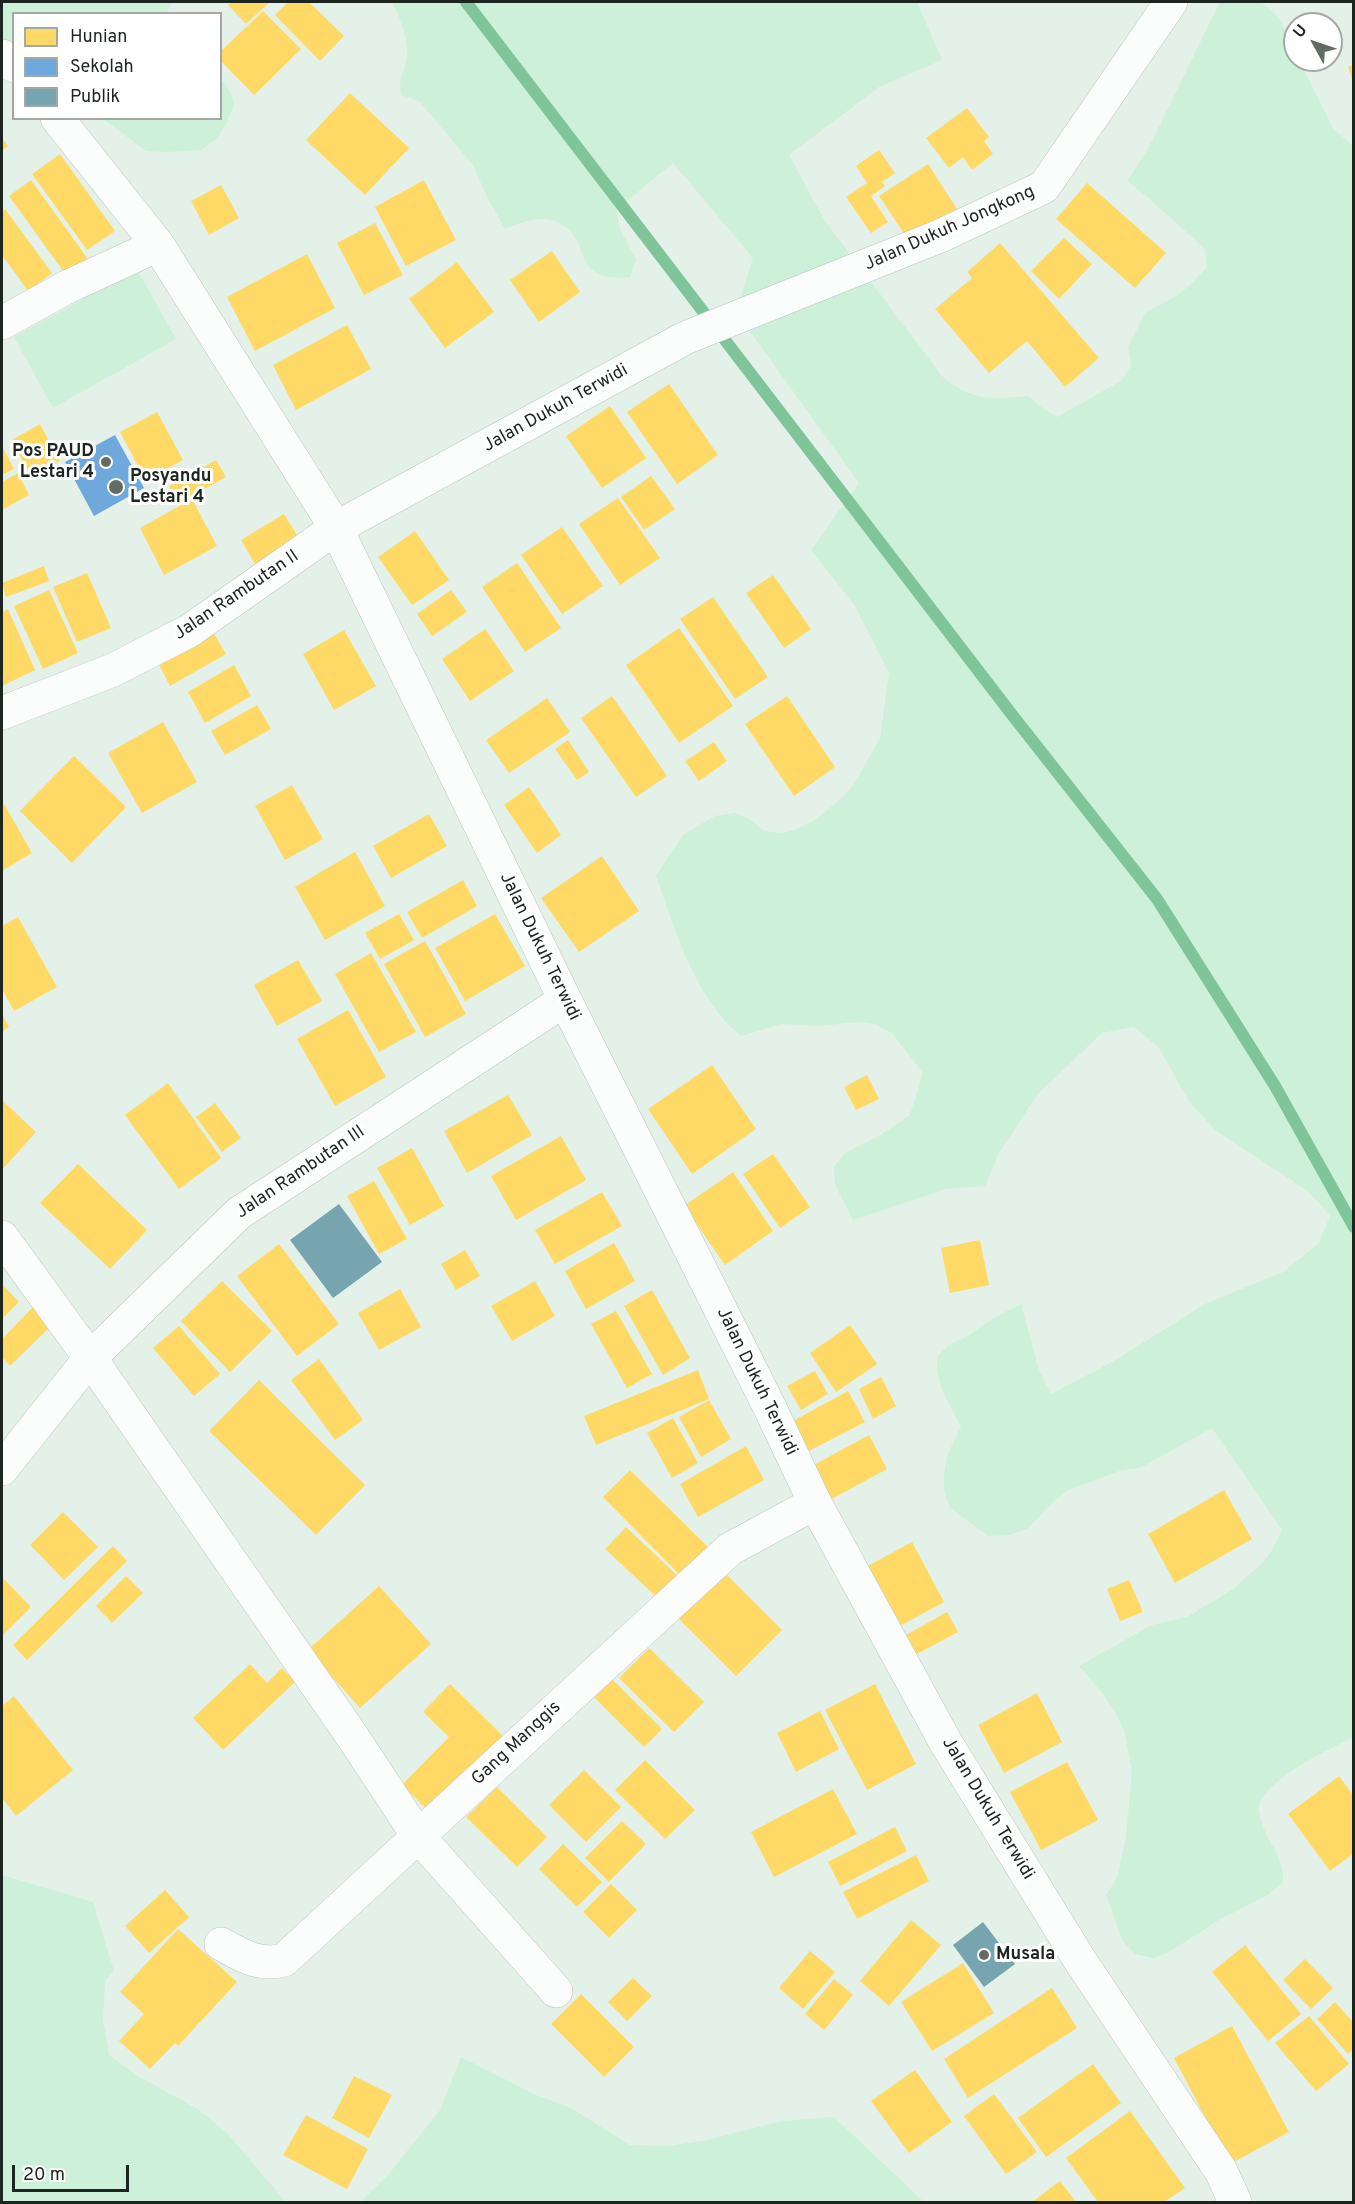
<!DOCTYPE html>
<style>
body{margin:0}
#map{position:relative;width:1355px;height:2204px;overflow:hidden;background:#e4f1e8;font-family:Overpass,sans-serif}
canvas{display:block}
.frame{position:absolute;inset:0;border:3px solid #1c251f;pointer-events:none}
.legend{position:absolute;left:12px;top:12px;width:210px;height:108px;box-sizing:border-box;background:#fff;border:2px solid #a4a8a5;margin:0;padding:8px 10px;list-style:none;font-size:18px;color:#1c251f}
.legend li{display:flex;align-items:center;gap:12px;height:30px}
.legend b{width:30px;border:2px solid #a4a8a5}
.north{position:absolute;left:1283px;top:12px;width:60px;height:60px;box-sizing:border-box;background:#fff;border:2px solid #a4a8a5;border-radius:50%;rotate:310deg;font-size:16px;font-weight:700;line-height:24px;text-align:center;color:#1c251f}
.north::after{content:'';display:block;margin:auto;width:21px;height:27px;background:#626c65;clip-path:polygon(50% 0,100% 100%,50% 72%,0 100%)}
.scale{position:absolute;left:12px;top:2165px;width:117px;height:27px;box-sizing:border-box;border:3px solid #1c251f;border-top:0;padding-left:8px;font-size:18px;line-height:21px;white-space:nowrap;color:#1c251f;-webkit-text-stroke:4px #fff;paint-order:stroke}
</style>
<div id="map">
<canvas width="1355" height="2204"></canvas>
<div class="frame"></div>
<ul class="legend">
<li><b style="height:16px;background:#ffd966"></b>Hunian</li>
<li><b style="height:16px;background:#6fa8dc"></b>Sekolah</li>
<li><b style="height:16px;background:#76a5af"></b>Publik</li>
</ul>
<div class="north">U</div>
<div class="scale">20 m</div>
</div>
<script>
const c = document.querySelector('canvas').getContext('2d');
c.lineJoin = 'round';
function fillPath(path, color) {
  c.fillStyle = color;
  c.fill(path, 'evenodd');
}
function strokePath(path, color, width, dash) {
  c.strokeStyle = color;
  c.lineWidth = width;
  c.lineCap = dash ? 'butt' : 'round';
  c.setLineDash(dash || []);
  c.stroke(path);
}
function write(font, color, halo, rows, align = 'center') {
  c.font = font + ' Overpass,sans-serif';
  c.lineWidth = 6;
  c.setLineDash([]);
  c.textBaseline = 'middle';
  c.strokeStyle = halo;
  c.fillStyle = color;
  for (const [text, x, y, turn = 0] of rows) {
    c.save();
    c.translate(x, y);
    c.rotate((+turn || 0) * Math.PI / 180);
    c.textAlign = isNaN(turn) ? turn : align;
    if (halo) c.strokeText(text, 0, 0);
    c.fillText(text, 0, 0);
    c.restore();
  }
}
const green = new Path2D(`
 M2 2H173L166 13 14 14 13 63 2 71Z
 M392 2H917L942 60 879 87 789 155 825 221 942 376C973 402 991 399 1029 396L1041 407 1057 417 1121 381 1131 366 1128 347 1145 313 1176 296 1190 285 1207 267 1205 249 1146 196 1127 181 1149 147 1220 2C1230 2 1250 0 1259 2 1276 7 1295 42 1295 60H1299L1333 128 1353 146V1737C1331 1749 1255 1783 1259 1812 1262 1832 1275 1846 1281 1864 1283 1869 1283 1876 1283 1882L1268 1895 1217 1921 1171 1951 1154 1958 1135 1954 1123 1942 1106 1895 1117 1878 1126 1837 1132 1772 1125 1733 1115 1712 1103 1694 1079 1666 1152 1625 1187 1617 1233 1589 1260 1565 1271 1552 1282 1530 1212 1428 1140 1468 1122 1470 1069 1490 1054 1501 1027 1529 1010 1535 988 1536 950 1508 944 1491V1474L947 1456 961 1426C948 1402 936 1385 937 1357L950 1344 966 1337 995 1317 1021 1304 1039 1370 1051 1394 1112 1362 1205 1304 1283 1272 1319 1243 1330 1216 1308 1191 1215 1130 1189 1101 1159 1048 1134 1027 1102 1033 1037 1095 999 1153 985 1186 946 1189 853 1220 835 1185 834 1167 845 1153 879 1136 910 1115 923 1073 892 1033 875 1024 858 1022 820 1026 781 1024 741 1036C694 997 675 930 656 875L683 835 715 816 735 813 750 819 764 831 783 833 799 828 815 820 842 798 854 784 880 738 889 673 855 606 811 550 859 483 736 312 753 258 673 163 616 210 620 229 636 260 630 277C617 278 606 279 594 271 583 264 582 249 576 239 558 210 530 218 505 229L487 197 473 165 419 101 401 95C399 76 401 79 406 63 411 44 400 18 392 2Z
 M221 80 227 86 235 103 227 122 217 138 202 150 166 152 146 151 103 119 220 118Z
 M137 269 176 339 53 408 14 337Z
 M2 1875 93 1902 114 1971 105 1981 103 2020 109 2055 138 2076 199 2110 227 2133 286 2202H2Z
 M461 2057 536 2095 571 2108 630 2145 667 2146 703 2141 782 2121 834 2117 924 2202H360L388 2175 440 2110Z`);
const homes = new Path2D(`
 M232 2H270L246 24 228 5Z
 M288 2H309L344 36 320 61 275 15Z
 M263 11 301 49 254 95 220 60V52Z
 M1353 65V83L1348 67Z
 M350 93 409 148 365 195 306 140Z
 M967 108 989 137 984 141 993 154 972 170 963 157 949 168 926 138Z
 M2 138 8 146 2 151Z
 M879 150 895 173 882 182 885 186 871 196 888 222 871 233 846 197 867 183 856 166Z
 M60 154 115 231 87 250 32 174Z
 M928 164 957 209 909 241 879 196Z
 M31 180 88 259 66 275 9 196Z
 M424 180 456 240 406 266 375 207Z
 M1087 183 1166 253 1135 288 1056 219Z
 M221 185 239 218 209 235 191 201Z
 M5 209 52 273 28 291 2 255V212Z
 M375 223 403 275 364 295 337 243Z
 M1064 238 1092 264 1059 299 1031 271Z
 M1000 243 1099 358 1065 387 1027 341 989 373 935 309 972 278 967 272Z
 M552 251 580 292 539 322 510 280Z
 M307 254 335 308 255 351 227 297Z
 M457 262 494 312 445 348 409 299Z
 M347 325 371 369 296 410 273 365Z
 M669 384 718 455 677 484 627 412Z
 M610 406 646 458 602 488 566 436Z
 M157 412 183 460 146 481 120 432Z
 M40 424 60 461 31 477 12 440Z
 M2 446 14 469 2 475Z
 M216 460 226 477 178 504 169 486Z
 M18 473 29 495 2 510V482Z
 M651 476 675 509 644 530 621 497Z
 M618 498 660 558 620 585 579 524Z
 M192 499 217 546 164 575 140 528Z
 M284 514 299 538 255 564 241 540Z
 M562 527 603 586 562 614 521 555Z
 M415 531 449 580 412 605 378 557Z
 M517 563 561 628 525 652 482 587Z
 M44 566 49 581 6 597 2 583Z
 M87 573 111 628 77 642 53 587Z
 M773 575 811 629 784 648 746 593Z
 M49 590 78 653 43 669 14 606Z
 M451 590 467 612 432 636 417 614Z
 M713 597 768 677 735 699 680 619Z
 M8 609 35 670 2 686V612Z
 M210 627 226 654 170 686 156 659Z
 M679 628 733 706 679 743 626 665Z
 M485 629 514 671 470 701 442 659Z
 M344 630 376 686 334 710 303 654Z
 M234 665 251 696 205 723 188 692Z
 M612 696 667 776 636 797 581 718Z
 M787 696 835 767 794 796 745 724Z
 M547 698 570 732 509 773 486 740Z
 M257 705 271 729 225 755 211 731Z
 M163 722 197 782 142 813 108 753Z
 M568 740 589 772 577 780 555 749Z
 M714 742 727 761 699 781 685 761Z
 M74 756 126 807 72 863 20 811Z
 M292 785 323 839 285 860 255 806Z
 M529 787 561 835 537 853 504 805Z
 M4 804 32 853 2 871V806Z
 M429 814 447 846 391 878 373 846Z
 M355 852 385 906 325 940 295 887Z
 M602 856 639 911 579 952 541 898Z
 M463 880 477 906 422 938 407 912Z
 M399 914 414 940 380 959 365 933Z
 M495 914 525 966 465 1001 435 948Z
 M18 917 57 987 14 1011 2 989V926Z
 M425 941 466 1014 425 1037 384 964Z
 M371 953 416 1032 379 1052 335 974Z
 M298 960 322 1001 277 1026 254 985Z
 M348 1010 386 1077 335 1106 297 1039Z
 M2 1014 9 1027 2 1032Z
 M712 1065 756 1129 692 1174 648 1109Z
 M867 1075 879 1099 856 1110 844 1087Z
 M168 1083 221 1158 179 1189 125 1115Z
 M508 1095 532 1135 467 1173 444 1131Z
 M2 1100 36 1132 2 1170Z
 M215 1103 241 1138 222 1152 196 1117Z
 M561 1136 586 1180 516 1220 491 1176Z
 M412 1148 444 1206 410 1225 377 1168Z
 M773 1154 810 1207 780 1228 743 1174Z
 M78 1164 147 1230 110 1269 40 1203Z
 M733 1172 773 1231 725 1265 684 1206Z
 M374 1181 407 1239 379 1254 347 1196Z
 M602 1192 622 1226 555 1264 535 1230Z
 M980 1240 989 1285 950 1293 941 1248Z
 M614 1243 635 1281 586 1309 565 1271Z
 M279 1244 339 1324 297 1356 237 1276Z
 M465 1250 480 1276 456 1290 441 1264Z
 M222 1281 272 1331 230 1372 181 1321Z
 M535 1281 555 1316 512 1341 491 1306Z
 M2 1284 19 1302 2 1319Z
 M400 1289 421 1327 379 1350 358 1313Z
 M652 1290 690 1358 663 1375 624 1306Z
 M33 1307 52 1325 10 1366 2 1357V1339Z
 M616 1311 652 1374 627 1388 591 1324Z
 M850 1325 877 1364 836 1392 810 1353Z
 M179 1326 220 1374 194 1396 153 1348Z
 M319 1359 363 1420 335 1440 291 1380Z
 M698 1370 709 1399 596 1445 584 1416Z
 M815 1371 828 1394 801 1410 787 1386Z
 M881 1377 896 1406 873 1419 859 1389Z
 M259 1380 365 1485 316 1535 209 1431Z
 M848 1391 865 1422 809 1451 793 1421Z
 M709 1400 731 1439 701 1457 679 1417Z
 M673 1418 698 1463 672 1478 647 1433Z
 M869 1435 887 1469 828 1501 810 1467Z
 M746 1446 764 1480 698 1517 680 1484Z
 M630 1470 715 1554 687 1582 603 1497Z
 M1224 1490 1252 1539 1175 1583 1148 1534Z
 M63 1512 98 1547 64 1580 30 1545Z
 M626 1527 681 1579 661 1601 605 1549Z
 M912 1542 944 1602 898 1627 866 1567Z
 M113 1546 127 1561 27 1660 13 1645Z
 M717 1565 782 1630 736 1676 671 1611Z
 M126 1576 143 1593 112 1623 96 1606Z
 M2 1577 31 1607 2 1636Z
 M1129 1580 1143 1612 1120 1621 1107 1589Z
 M379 1586 431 1644 360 1708 308 1650Z
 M947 1612 958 1632 917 1654 906 1635Z
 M649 1648 704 1702 674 1732 619 1678Z
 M250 1664 267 1683 282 1668 295 1682 223 1750 193 1718Z
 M607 1674 662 1729 644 1747 589 1692Z
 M450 1684 505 1738 432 1814 402 1785 449 1737 423 1712Z
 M875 1684 916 1764 867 1790 825 1710Z
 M1037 1693 1062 1742 1004 1773 978 1725Z
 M14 1696 73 1770 16 1816 2 1798V1706Z
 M820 1711 839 1749 796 1772 777 1733Z
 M645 1760 695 1810 665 1839 615 1790Z
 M1067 1762 1098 1820 1041 1850 1010 1792Z
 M584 1770 621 1807 586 1842 549 1805Z
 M1339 1776 1353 1795V1854L1330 1871 1288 1814Z
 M497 1787 547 1837 517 1867 466 1817Z
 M833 1789 857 1834 774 1877 751 1832Z
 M622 1821 646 1844 609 1882 585 1858Z
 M895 1827 907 1851 840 1886 828 1862Z
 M563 1844 602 1882 577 1907 539 1869Z
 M916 1855 929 1881 857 1919 843 1892Z
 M611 1884 637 1910 609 1938 583 1912Z
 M165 1890 189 1917 149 1953 125 1926Z
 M911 1920 941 1945 889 2006 860 1981Z
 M178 1929 237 1982 178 2046 175 2043 150 2069 119 2041 144 2014 120 1992Z
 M1245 1945 1301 2014 1268 2041 1212 1972Z
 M810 1951 835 1972 803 2009 779 1988Z
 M1305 1959 1333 1988 1311 2009 1283 1980Z
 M963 1963 994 2013 932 2051 901 2002Z
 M633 1978 652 1996 627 2021 608 2002Z
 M834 1979 853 1995 824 2030 805 2014Z
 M1052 1988 1077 2028 968 2098 944 2059Z
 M581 1994 634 2047 604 2077 551 2024Z
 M1335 2002 1353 2022V2049L1348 2054 1317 2019Z
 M1309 2016 1349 2064 1316 2091 1275 2043Z
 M1232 2026 1289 2132 1230 2164 1174 2058Z
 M1093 2064 1121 2103 1046 2157 1018 2118Z
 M915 2070 952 2122 909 2153 871 2101Z
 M354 2076 392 2095 369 2138 332 2118Z
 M994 2094 1037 2152 1006 2174 964 2116Z
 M1130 2111 1185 2188 1164 2202H1098L1066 2158Z
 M306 2115 368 2149 347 2189 283 2155Z
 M1060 2181 1076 2202H1032Z`);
const schools = new Path2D(`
 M115 435 144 488 94 516 65 462Z`);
const public = new Path2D(`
 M339 1204 382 1262 333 1298 290 1240Z
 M983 1922 1015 1964 984 1987 953 1945Z`);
const stream = new Path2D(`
 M466 2 1013 716 1157 899 1275 1086 1354 1227`);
const minor = new Path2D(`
 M2 56 14 66
 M57 118 158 245 336 528 565 1000 770 1408 815 1503 946 1743 1081 1962 1221 2171 1235 2202
 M2 323 67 287 158 245
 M2 713 113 670 189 631 336 528 685 338 940 236 1044 187 1171 2
 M2 1237 90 1358 350 1733 418 1836 556 1991
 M2 1469 90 1358 239 1213 565 1000
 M221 1944C242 1955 259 1967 284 1960L730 1549 815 1503`);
const markers = [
 [106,462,6,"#626c65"],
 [116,487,8,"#626c65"],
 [984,1955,6,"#626c65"]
];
const streetNames = [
 ["Jalan Dukuh Jongkong",950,229,-24],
 ["Jalan Dukuh Terwidi",556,409,-29],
 ["Jalan Rambutan II",237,596,-34],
 ["Jalan Dukuh Terwidi",539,947,64],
 ["Jalan Rambutan III",301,1173,-34],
 ["Jalan Dukuh Terwidi",756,1382,64],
 ["Gang Manggis",517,1744,-43],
 ["Jalan Dukuh Terwidi",987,1809,59]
];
const poiNames = [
 ["Pos PAUD",94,452,"right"],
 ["Lestari 4",94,473,"right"],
 ["Posyandu",130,477],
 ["Lestari 4",130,498],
 ["Musala",996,1955]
];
fillPath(green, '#cdf0d8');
fillPath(homes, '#ffd966');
fillPath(schools, '#6fa8dc');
fillPath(public, '#76a5af');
strokePath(stream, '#80c599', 12);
strokePath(minor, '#bbc5be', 34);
strokePath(minor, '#fbfdfc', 33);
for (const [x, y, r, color] of markers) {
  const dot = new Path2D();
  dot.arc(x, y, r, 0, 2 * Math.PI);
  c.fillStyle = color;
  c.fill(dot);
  strokePath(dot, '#fff', 2);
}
write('18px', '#1c251f', '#fff', streetNames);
write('bold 18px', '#1c251f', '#fff', poiNames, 'left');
</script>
